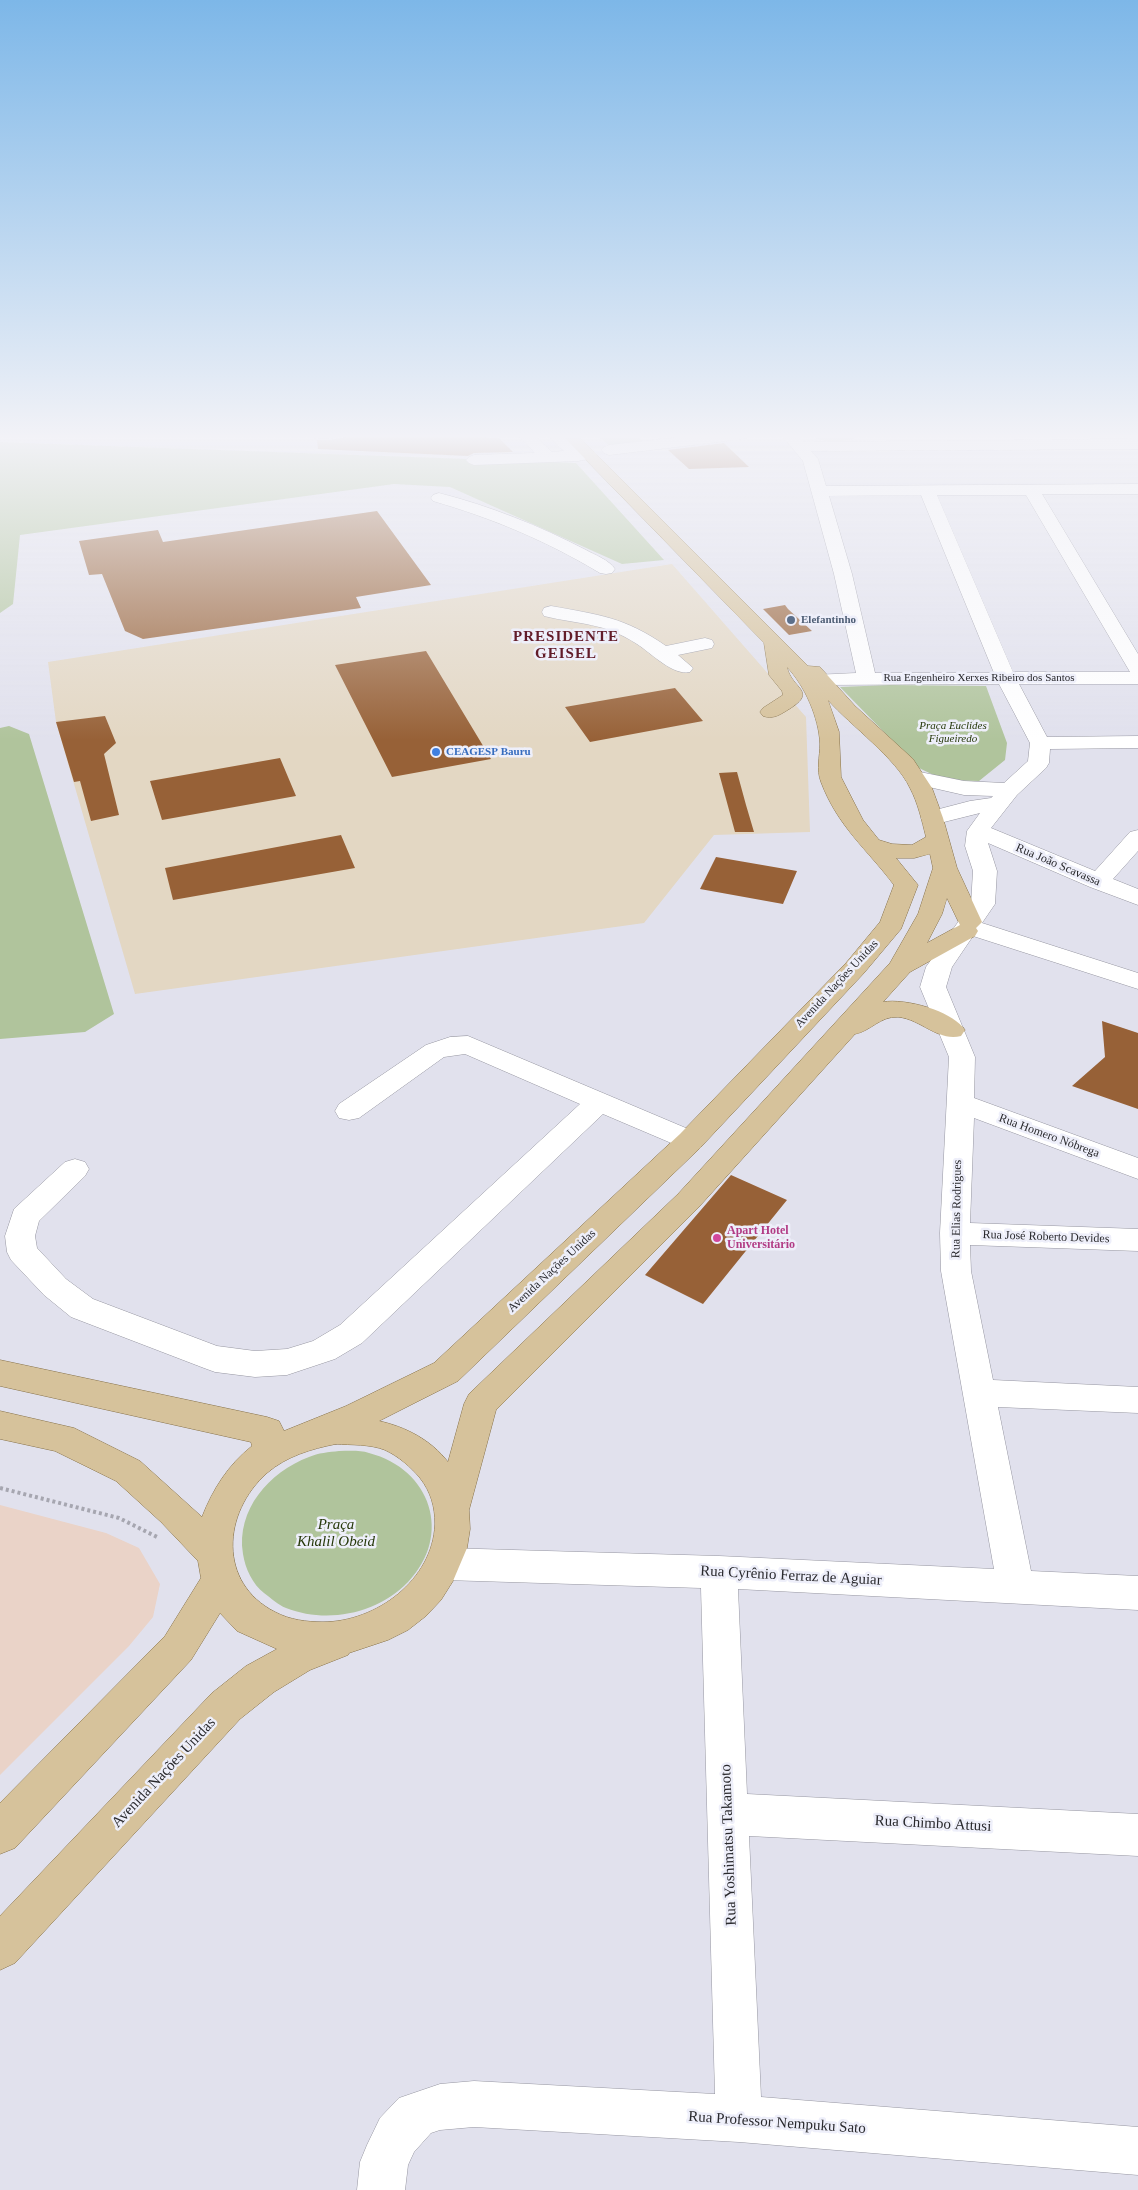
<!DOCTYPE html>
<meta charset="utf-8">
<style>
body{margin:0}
canvas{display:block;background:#e1e1ed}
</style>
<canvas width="1138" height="2190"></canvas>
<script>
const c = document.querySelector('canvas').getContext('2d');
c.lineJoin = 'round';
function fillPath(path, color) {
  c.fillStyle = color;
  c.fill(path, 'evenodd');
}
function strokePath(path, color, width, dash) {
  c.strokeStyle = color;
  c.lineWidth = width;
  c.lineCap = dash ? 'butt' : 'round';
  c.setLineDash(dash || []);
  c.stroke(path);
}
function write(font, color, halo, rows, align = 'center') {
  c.font = font + ' Georgia,serif';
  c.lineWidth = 5;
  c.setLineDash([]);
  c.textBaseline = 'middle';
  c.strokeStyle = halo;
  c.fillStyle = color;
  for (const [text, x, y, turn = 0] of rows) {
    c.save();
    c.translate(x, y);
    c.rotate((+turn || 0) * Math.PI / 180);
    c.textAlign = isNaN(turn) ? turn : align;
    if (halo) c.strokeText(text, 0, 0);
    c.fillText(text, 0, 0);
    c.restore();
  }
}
const commercial = new Path2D(`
 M672 564 806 717 810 832 714 835 644 923 135 994 56 722 48 662Z`);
const medical = new Path2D(`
 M0 1505 106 1533 139 1548 160 1584 153 1617 129 1646 0 1775Z`);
const green = new Path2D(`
 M596 434H635L644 443 612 448Z
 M811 434H851L854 439C840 442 821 445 811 434Z
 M0 442 576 463 664 560 622 564 450 487 394 484 20 535 13 604 0 613Z
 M889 685 986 686 1007 743 1005 760 979 781 944 780 919 768 840 687Z
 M9 726 29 734 114 1014 85 1032 0 1039V728Z
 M339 1451C349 1451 360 1450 369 1453 431 1469 453 1535 408 1582 377 1614 327 1624 286 1608 278 1605 271 1598 264 1593 253 1585 245 1568 243 1554 236 1510 269 1472 309 1457 318 1453 329 1452 339 1451Z`);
const building = new Path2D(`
 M364 434H482L487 438H499L513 452 474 453 468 456 318 449 317 440H330Z
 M724 443 749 467 689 469 668 450Z
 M377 511 431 585 356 597 361 608 143 639 125 631 102 574 89 575 79 541 158 530 163 542Z
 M785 605 788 609 812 631 789 635 763 609Z
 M426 651 491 759 392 777 335 665Z
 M675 688 703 721 590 742 565 707Z
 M105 716 116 743 104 754 119 815 91 821 80 781 74 782 56 722Z
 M280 758 296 796 162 820 150 781Z
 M737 772 746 805 754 832H735L719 773Z
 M341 835 355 868 173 900 165 868Z
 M716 857 797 871 783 904 700 889Z
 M1102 1021 1138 1033V1109L1072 1086 1105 1057Z
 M731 1175 787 1200 703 1304 645 1275Z`);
const path = new Path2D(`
 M0 1488 119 1518 159 1538`);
const minor = new Path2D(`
 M309 434H338L335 437C328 439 319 439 312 437Z
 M517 434H533L552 452 564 451 546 434H562L581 451 594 452 597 455 594 458 578 461 474 465 469 463 466 460 469 457 474 455 535 453Z
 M708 434H751L748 437 743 439 609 455 604 453 601 450 604 447 609 445Z
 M786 434H796L803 442 1138 439V449L811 451 818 459 826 486 1138 484V494H1042L1138 654V684H1019L1047 737 1138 736V748L1050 749 1049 763 1046 768 1017 795 991 828 1095 871 1130 832 1138 830V851L1113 879 1138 889V905L1090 887 988 843 997 871 995 904 982 923 1138 973V989L973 936 952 967 946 987 975 1057 974 1098 1138 1158V1179L974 1118 970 1223 1138 1229V1251L970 1245 971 1271 993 1380 1138 1387V1413L998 1407 1031 1571 1138 1576V1610L738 1589 747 1794 1138 1814V1856L749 1836 761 2097 1138 2127V2175L739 2142 474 2127 440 2130 431 2133 414 2152 408 2165 405 2190H357L360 2162 367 2145 380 2118 399 2098 440 2084 474 2081 715 2094 701 1588 445 1580 432 1575 427 1564 432 1553 445 1548 719 1556 994 1569 941 1271 940 1233 949 1057 920 987 926 967 971 904 973 871 965 846 967 831 980 813 932 825 924 823 921 818 924 813 970 801 991 798 993 796 964 795 907 782 904 777 907 772 915 771 964 781 1004 783 1028 761 1030 743 999 684 821 685 814 683 811 679 814 675 856 673 834 574 803 461 783 437ZM921 495 994 673H875L852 574 829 496ZM937 495H1026L1130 672H1013Z
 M439 493C490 506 540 526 586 550 595 555 609 560 615 569L612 573 606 574 600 573C547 541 492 518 433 501L431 498 433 495Z
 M551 606C600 615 624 617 666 646L705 638 712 640 714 644 712 648 678 655 693 668 690 672C673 676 651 653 637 644 603 622 581 625 544 616L542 612 544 608Z
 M468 1036 700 1134 704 1141 700 1148 690 1151 603 1114 362 1343 335 1359 287 1375 255 1377 215 1372 204 1368 71 1317 44 1295 11 1260 7 1252 5 1236 14 1209 65 1162 75 1159 85 1162 89 1169 85 1176 39 1221 35 1236 37 1248 66 1279 93 1299 217 1346 255 1351 287 1349 313 1341 340 1325 580 1104 465 1054 444 1057 359 1118 349 1120 339 1118 335 1111 339 1104 426 1045 450 1037Z`);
const major = new Path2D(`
 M561 434H576L808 666 820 667 855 706 913 759 932 788 943 818 957 868 982 922 976 928 978 931 975 936 910 972 883 1002C905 998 953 1011 965 1030L961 1036C938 1042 921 1019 898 1017 880 1016 871 1031 855 1034L698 1208 496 1410 469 1510 470 1529 467 1548 453 1581 441 1600 426 1616 408 1630 388 1640 349 1653 348 1655 310 1670 274 1692 240 1719 15 1963 0 1970V1916L212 1693 246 1666 277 1649 237 1631 220 1613 191 1660 15 1848 0 1854V1803L165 1636 201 1578 198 1561 161 1522 116 1481 55 1451 0 1439V1411L74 1428 140 1461 202 1517C213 1489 228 1465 252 1446L251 1442 0 1386V1360L267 1417 279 1421 284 1431 346 1406 434 1363 680 1134 846 963 880 922 894 885C867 849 838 827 821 782 816 769 820 757 820 744 819 718 805 686 787 667 792 690 820 691 786 711 778 716 772 719 763 716L760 712 763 708 783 695 782 691 769 675 764 643ZM828 700C851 726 896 758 910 788 918 803 922 821 926 837L912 845 892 844 879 840 863 820 841 777 839 732ZM930 854 933 868 918 914 890 963 678 1194 469 1394 464 1404 448 1462C431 1440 406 1427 379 1421L458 1381 700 1148 864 973 901 929 918 885 896 858H914ZM947 898 960 925 927 943 942 914ZM336 1444C351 1445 370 1444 385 1450 398 1456 411 1467 420 1478 431 1492 435 1507 435 1524 433 1580 376 1622 323 1622 307 1622 290 1620 275 1612 218 1583 222 1513 267 1473 287 1456 311 1449 336 1444Z`);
const markers = [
 [791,620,5,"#5c6f8a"],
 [436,752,5,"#3f7fe0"],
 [717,1238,5,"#d1479c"]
];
const farServicenames = [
 ["Elefantinho",801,620]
];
const farStreetnames = [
 ["Rua Engenheiro Xerxes Ribeiro dos Santos",979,678]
];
const farParknames = [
 ["Praça Euclides",953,726],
 ["Figueiredo",953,739]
];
const farShopnames = [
 ["CEAGESP Bauru",446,752]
];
const streetNames = [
 ["Rua João Scavassa",1058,865,23],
 ["Avenida Nações Unidas",837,984,-47],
 ["Rua Homero Nóbrega",1049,1136,20],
 ["Rua Elias Rodrigues",957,1209,-89],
 ["Rua José Roberto Devides",1046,1237,2],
 ["Avenida Nações Unidas",552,1271,-43]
];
const hotelNames = [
 ["Apart Hotel",727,1231],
 ["Universitário",727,1245]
];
const farDistrictnames = [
 ["PRESIDENTE",566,637],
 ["GEISEL",566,654]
];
const nearParknames = [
 ["Praça",336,1525],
 ["Khalil Obeid",336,1542]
];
const nearStreetnames = [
 ["Rua Cyrênio Ferraz de Aguiar",791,1576,3],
 ["Avenida Nações Unidas",164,1773,-47],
 ["Rua Chimbo Attusi",933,1824,3],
 ["Rua Yoshimatsu Takamoto",729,1845,-92],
 ["Rua Professor Nempuku Sato",777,2123,4]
];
fillPath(commercial, '#e3d7c3');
fillPath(medical, '#ead3c8');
fillPath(green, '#b0c49c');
fillPath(building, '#976137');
strokePath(minor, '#9696a1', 1);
strokePath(major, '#87724a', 1);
strokePath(path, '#a6a6b0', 4, [3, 3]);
fillPath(minor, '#fff');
fillPath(major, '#d6c29b');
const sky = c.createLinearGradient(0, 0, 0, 740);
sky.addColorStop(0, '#7db7e8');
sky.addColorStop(0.59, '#f2f2f7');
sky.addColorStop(1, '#f2f2f700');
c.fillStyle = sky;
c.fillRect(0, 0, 1138, 740);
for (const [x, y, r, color] of markers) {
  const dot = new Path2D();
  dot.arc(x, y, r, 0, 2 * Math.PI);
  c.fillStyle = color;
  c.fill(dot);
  strokePath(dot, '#eeeffa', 2);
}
write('bold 11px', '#4e5e75', '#eeeffa', farServicenames, 'left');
write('11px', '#29292d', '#eeeffa', farStreetnames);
write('italic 11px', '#27390b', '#eeeffa', farParknames);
write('bold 11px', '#366cbe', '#eeeffa', farShopnames, 'left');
write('12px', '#29292d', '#eeeffa', streetNames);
write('bold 12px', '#b23c85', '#eeeffa', hotelNames, 'left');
c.letterSpacing = '1px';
write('bold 15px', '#621c29', '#eeeffa', farDistrictnames);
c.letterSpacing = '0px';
write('italic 15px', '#27390b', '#eeeffa', nearParknames);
write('15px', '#29292d', '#eeeffa', nearStreetnames);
</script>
